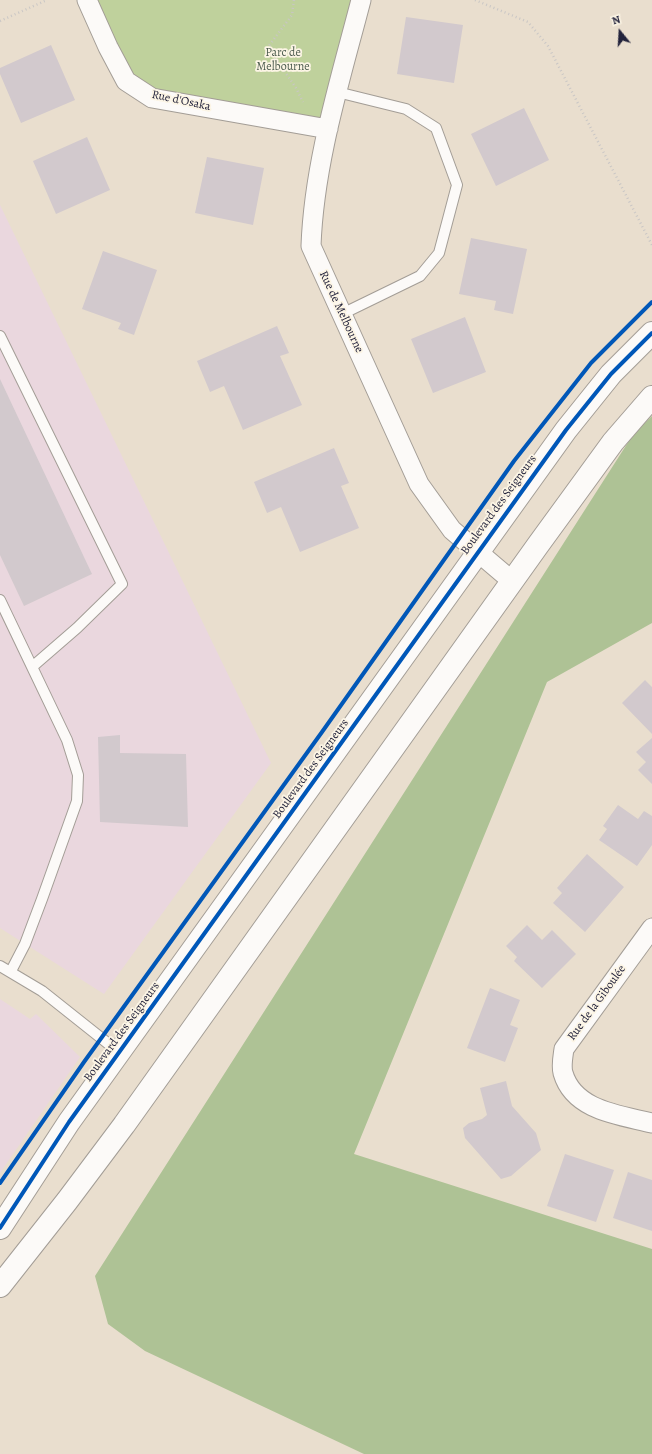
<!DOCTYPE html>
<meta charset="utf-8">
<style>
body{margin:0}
#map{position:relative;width:652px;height:1454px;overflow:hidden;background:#e9dece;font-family:Alegreya,serif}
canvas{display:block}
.north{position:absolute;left:600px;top:12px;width:40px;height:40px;-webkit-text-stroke:3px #fcf5e5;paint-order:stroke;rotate:342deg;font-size:11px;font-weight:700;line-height:16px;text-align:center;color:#22223b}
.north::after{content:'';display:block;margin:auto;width:14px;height:18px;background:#22223b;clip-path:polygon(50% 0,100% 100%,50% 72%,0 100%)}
</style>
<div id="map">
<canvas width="652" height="1454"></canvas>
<div class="north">N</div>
</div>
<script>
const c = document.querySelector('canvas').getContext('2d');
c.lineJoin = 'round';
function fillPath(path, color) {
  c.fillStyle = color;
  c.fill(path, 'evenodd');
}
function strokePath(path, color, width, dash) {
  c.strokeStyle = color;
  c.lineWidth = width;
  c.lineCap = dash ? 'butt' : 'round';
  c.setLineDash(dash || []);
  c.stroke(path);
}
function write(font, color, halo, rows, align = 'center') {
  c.font = font + ' Alegreya,serif';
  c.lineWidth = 3.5;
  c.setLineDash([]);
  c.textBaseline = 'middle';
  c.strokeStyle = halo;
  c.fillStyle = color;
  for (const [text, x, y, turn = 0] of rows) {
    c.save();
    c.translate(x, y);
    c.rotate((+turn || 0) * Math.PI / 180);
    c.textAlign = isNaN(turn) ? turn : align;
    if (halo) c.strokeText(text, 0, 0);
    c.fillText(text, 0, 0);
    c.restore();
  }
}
const built = new Path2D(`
 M0 205 271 763 104 994 0 928Z
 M0 999 30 1019 36 1014 80 1057 0 1173Z`);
const green = new Path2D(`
 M87 0H361L328 129 152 98 126 81Z`);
const forest = new Path2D(`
 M652 416V623L547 682 354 1154 652 1249V1454H364L145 1351 108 1324 95 1276 634 433Z`);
const building = new Path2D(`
 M406 17 463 25 454 83 397 74Z
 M51 45 75 100 21 123 0 74V68Z
 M524 108 549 160 496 186 471 134Z
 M87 137 110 190 56 214 33 161Z
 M207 157 264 168 253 225 195 213Z
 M471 238 527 249 513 314 494 310 496 301 459 294Z
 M103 251 157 270 134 335 118 329 121 323 82 309Z
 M465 317 486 372 433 393 411 339Z
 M277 326 289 353 280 356 302 405 243 430 224 386 210 392 197 361Z
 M0 379 92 574 24 606 0 555Z
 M334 448 349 483 341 486 359 528 300 552 281 507 267 513 254 482Z
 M645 680 652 687V734L622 703Z
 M120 735V753L186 754 188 827 100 822 98 737Z
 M652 738V784L638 770 646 762 636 752Z
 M618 805 638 819 644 811 652 816V845L637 866 599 840 607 829 603 826Z
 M587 854 624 887 585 932 553 903 562 893 557 888Z
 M527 925 542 940 552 930 576 954 542 988 514 961 517 957 506 946Z
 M490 988 520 1000 510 1025 518 1028 505 1062 467 1048Z
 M506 1081 512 1106 536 1133 541 1150 511 1176 501 1179 465 1138 463 1128 469 1123 482 1119 487 1115 480 1088Z
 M565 1154 614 1170 596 1222 547 1206Z
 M628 1172 652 1180V1231L613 1218Z`);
const path = new Path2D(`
 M294 0 292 15 268 47 296 88 303 102
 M475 0 528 22 548 46 652 245
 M0 21 47 0`);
const service = new Path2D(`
 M337 92 406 109 436 128 457 185 439 253 420 276 342 314
 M0 336 122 584 77 628 32 667
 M0 600 67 740 78 775 77 801 42 899 25 944 11 971
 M0 966 42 991 120 1053`);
const minor = new Path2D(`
 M87 0 108 47 126 81 152 98 328 129
 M361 0C340 81 314 163 311 246L419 484 452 530 512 581
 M652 928 564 1049C563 1056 561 1066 563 1073 574 1111 620 1115 652 1123`);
const tertiary = new Path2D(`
 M0 1228 69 1122 566 430 611 374 652 333
 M0 1286 67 1201 124 1125 538 545 613 442 652 397`);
const cycleway = new Path2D(`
 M0 1183 84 1062 322 732 514 461 591 363 652 302
 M0 1228 69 1122 566 430 611 374 652 333`);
const parkNames = [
 ["Parc de",283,53],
 ["Melbourne",283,67]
];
const streetNames = [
 ["Rue d'Osaka",181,101,12],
 ["Rue de Melbourne",341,312,65],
 ["Boulevard des Seigneurs",499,505,-54],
 ["Boulevard des Seigneurs",311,769,-54],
 ["Rue de la Giboulée",597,1003,-54],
 ["Boulevard des Seigneurs",122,1032,-54]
];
fillPath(built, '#ead7de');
fillPath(green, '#bfd19c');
fillPath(forest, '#aec295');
fillPath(building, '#d2c9cd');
strokePath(service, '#a39d96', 12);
strokePath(minor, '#a39d96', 21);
strokePath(tertiary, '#a39d96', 24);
strokePath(path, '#c9c6c5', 2.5, [1, 3]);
strokePath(service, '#fcfaf8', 10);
strokePath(minor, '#fcfaf8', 19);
strokePath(tertiary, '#fcfaf8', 22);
strokePath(cycleway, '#0057b8', 4);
write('12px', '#4d5c4f', '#fcf5e5', parkNames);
write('12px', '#22223b', '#fcf5e5', streetNames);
</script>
